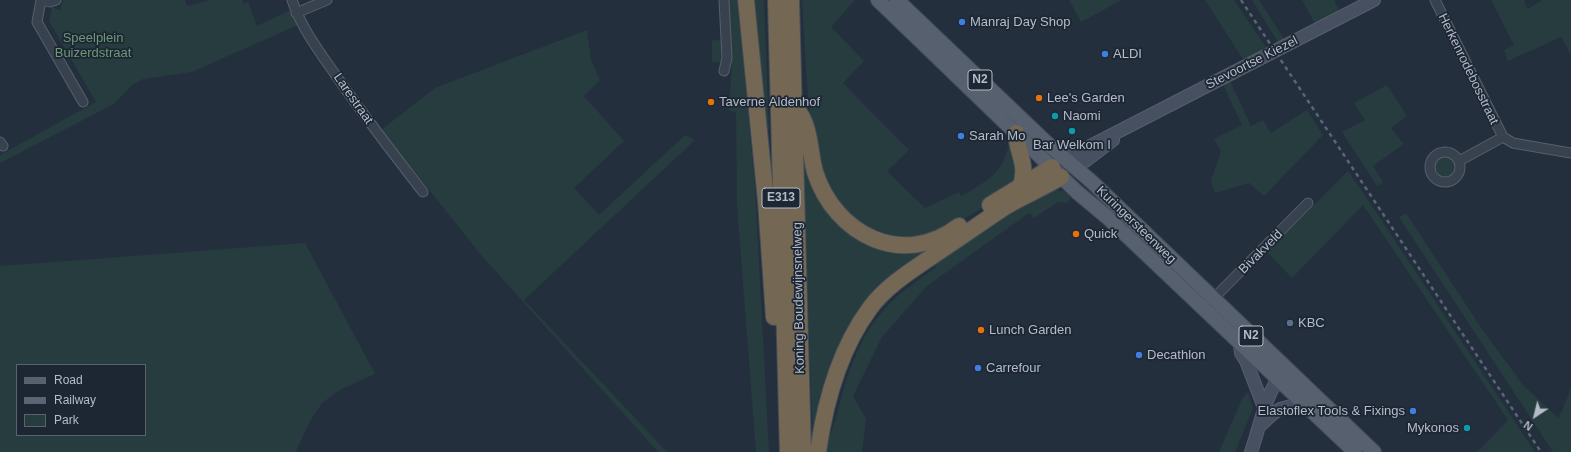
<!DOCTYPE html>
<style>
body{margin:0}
#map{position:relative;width:1571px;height:452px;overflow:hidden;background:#242f3e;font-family:Helvetica,sans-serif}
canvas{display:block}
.legend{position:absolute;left:16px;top:364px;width:130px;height:72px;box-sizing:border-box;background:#1d2633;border:1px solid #59626f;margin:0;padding:5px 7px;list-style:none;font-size:12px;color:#b4bcc9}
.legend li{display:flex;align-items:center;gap:8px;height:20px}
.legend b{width:20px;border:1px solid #59626f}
.north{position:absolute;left:1515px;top:396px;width:40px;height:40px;-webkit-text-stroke:3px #1d2633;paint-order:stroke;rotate:215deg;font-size:11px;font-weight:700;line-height:16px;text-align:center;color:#b4bcc9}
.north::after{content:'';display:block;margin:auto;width:14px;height:18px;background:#b4bcc9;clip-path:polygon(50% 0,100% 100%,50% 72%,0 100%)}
</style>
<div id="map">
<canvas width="1571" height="452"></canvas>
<ul class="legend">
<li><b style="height:5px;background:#56606e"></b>Road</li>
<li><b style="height:5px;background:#5a6575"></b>Railway</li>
<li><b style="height:11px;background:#263c3f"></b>Park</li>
</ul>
<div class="north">N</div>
</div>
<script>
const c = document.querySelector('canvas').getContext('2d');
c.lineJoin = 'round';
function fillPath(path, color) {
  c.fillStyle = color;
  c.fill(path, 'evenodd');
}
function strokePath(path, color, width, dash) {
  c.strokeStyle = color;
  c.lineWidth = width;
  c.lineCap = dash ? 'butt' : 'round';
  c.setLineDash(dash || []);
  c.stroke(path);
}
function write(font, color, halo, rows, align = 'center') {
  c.font = font + ' Helvetica,sans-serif';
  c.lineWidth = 3.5;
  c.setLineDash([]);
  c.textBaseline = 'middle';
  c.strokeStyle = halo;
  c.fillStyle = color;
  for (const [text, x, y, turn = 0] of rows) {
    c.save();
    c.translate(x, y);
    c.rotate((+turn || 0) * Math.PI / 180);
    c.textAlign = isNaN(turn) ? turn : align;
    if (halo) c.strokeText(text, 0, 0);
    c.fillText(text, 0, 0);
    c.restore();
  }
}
const green = new Path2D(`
 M63 0H185L187 6 210 0H242L244 4 248 2 257 26 290 10 298 25 192 72 143 79 132 85 114 104 0 163V155L96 102 49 21 52 7 60 10Z
 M720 0H737L755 187 769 452H756L737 205 736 112 729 111 732 63 712 62V40L731 41V34H722Z
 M751 0H764L769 130H762Z
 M802 0H855L831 27 864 61 843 83 909 150 887 171 925 208 959 192 961 196C986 182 1004 173 1009 143L1013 147 1019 178 1002 194 971 215 931 234 900 239 865 229 836 203 820 169 811 125 806 71Z
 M1069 0H1122L1081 22Z
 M1205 0H1234L1267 49 1244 61Z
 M1252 0H1259L1284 39 1278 42Z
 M1302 0H1334L1339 11 1315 24Z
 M1491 0H1524L1528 9 1542 0H1571V55L1561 37 1508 61 1504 50 1514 45Z
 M587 30 591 60 600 80 584 96 624 141 574 188 599 215 685 135 695 140 524 300 667 452H658L482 256 381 130 435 88Z
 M1230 81 1251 126 1263 120 1271 133 1307 110 1323 135 1264 196 1249 183 1215 193 1211 181 1221 151 1214 139 1242 125 1223 85Z
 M1387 85 1407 116 1391 128 1404 144 1373 166 1383 182 1377 186 1342 132 1365 120 1354 103Z
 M802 145 851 231 924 246 925 253 866 303 849 325 839 347 813 443Z
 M1433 167a12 12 0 1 1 24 0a12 12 0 1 1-24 0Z
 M1348 171 1368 200 1535 452H1477L1508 420 1363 205 1292 278 1267 252Z
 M1056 190 1064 191 1070 197 1068 203 1058 202 1034 218 1029 213 927 286 882 337 853 396 866 419 862 452H826C827 439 834 427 837 414 846 378 857 341 882 312 897 294 917 281 936 267L933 263C962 243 1024 195 1056 190Z
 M1406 213 1482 329 1523 385 1558 418 1562 411 1571 388V452H1553L1399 217Z
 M305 243 375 374C358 382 339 388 325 401 313 411 303 437 296 452H0V266ZM17 365H145V435H17Z
 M1248 392 1253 408 1235 452H1219L1242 399Z`);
const minor = new Path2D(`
 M41 0 37 22 83 102
 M41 0 50 2 56 0
 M292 0C301 27 318 50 335 74 363 115 393 153 423 192
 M724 0 727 58 724 71
 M1435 0 1503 137 1513 143 1571 153
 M296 13 327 0
 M0 142 3 146
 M1430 167a15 15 0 1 1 30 0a15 15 0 1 1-30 0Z
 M1459 161 1503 137
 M1213 299 1308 203`);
const secondary = new Path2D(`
 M1065 159 1374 0
 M1076 168 1113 140
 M1240 345 1241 353 1246 361 1265 410
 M1262 424C1278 408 1282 405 1306 406
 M1251 452C1260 427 1265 393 1283 373`);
const primary = new Path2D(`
 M878 0 1077 192 1107 217 1355 452
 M897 0 1050 146 1092 182 1374 452`);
const motorway = new Path2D(`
 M746 0 766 201 774 317
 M776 0 788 452
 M791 0 803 452
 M796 108C811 126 809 150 815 172 835 235 903 269 959 226
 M1016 133C1017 153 1028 164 1021 185
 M990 205 1052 167
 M818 452C825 402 839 350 870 308 887 285 914 269 937 253 960 238 982 222 1005 207 1023 196 1043 188 1061 177`);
const rail = new Path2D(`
 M1241 0 1541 452`);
const markers = [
 [962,22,4,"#3f7fe0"],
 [1105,54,4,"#3f7fe0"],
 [1039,98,4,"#e8710a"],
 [711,102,4,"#e8710a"],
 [1055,116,4,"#0f9aa8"],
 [1072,131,4,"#0f9aa8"],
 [961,136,4,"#3f7fe0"],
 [1076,234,4,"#e8710a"],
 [1290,323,4,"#5c6f8a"],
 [981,330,4,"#e8710a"],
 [1139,355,4,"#3f7fe0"],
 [978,368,4,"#3f7fe0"],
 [1413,411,4,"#3f7fe0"],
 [1467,428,4,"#0f9aa8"]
];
const shields = [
 [980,80,24],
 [781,198,38],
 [1251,336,24]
];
const shieldNames = [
 ["N2",980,80],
 ["E313",781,198],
 ["N2",1251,336]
];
const poiNames = [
 ["Manraj Day Shop",970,22],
 ["ALDI",1113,54],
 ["Lee's Garden",1047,98],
 ["Taverne Aldenhof",719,102],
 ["Naomi",1063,116],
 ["Sarah Mo",969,136],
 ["Bar Welkom I",1072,145,"center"],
 ["Quick",1084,234],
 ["KBC",1298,323],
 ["Lunch Garden",989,330],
 ["Decathlon",1147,355],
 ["Carrefour",986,368],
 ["Elastoflex Tools & Fixings",1405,411,"right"],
 ["Mykonos",1459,428,"right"]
];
const parkNames = [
 ["Speelplein",93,38],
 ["Buizerdstraat",93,53]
];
const streetNames = [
 ["Stevoortse Kiezel",1252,63,-27],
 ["Herkenrodebosstraat",1468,69,64],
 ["Larestraat",353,99,55],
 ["Kuringersteenweg",1136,225,44],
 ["Bivakveld",1261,252,-45],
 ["Koning Boudewijnsnelweg",799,298,-91]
];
fillPath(green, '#263c3f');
strokePath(minor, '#565f6c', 11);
strokePath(secondary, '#565f6c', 14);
strokePath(primary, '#414a57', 16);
strokePath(motorway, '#434c59', 18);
strokePath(minor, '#38414e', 9);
strokePath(secondary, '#465061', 12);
strokePath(primary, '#56606e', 14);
strokePath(motorway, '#746855', 16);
strokePath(rail, '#5a6575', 2.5, [4, 4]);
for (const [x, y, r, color] of markers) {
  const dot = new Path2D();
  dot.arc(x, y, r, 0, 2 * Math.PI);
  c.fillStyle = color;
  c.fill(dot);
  strokePath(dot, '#1d2633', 1.5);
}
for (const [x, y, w] of shields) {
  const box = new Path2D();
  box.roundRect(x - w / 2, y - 10, w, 20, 3);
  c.fillStyle = '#1d2633';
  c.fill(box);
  strokePath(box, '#b4bcc9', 1);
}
write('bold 12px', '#b4bcc9', null, shieldNames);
write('13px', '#b4bcc9', '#1d2633', poiNames, 'left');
write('13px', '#6b9a76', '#1d2633', parkNames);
write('13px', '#b4bcc9', '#1d2633', streetNames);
</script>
